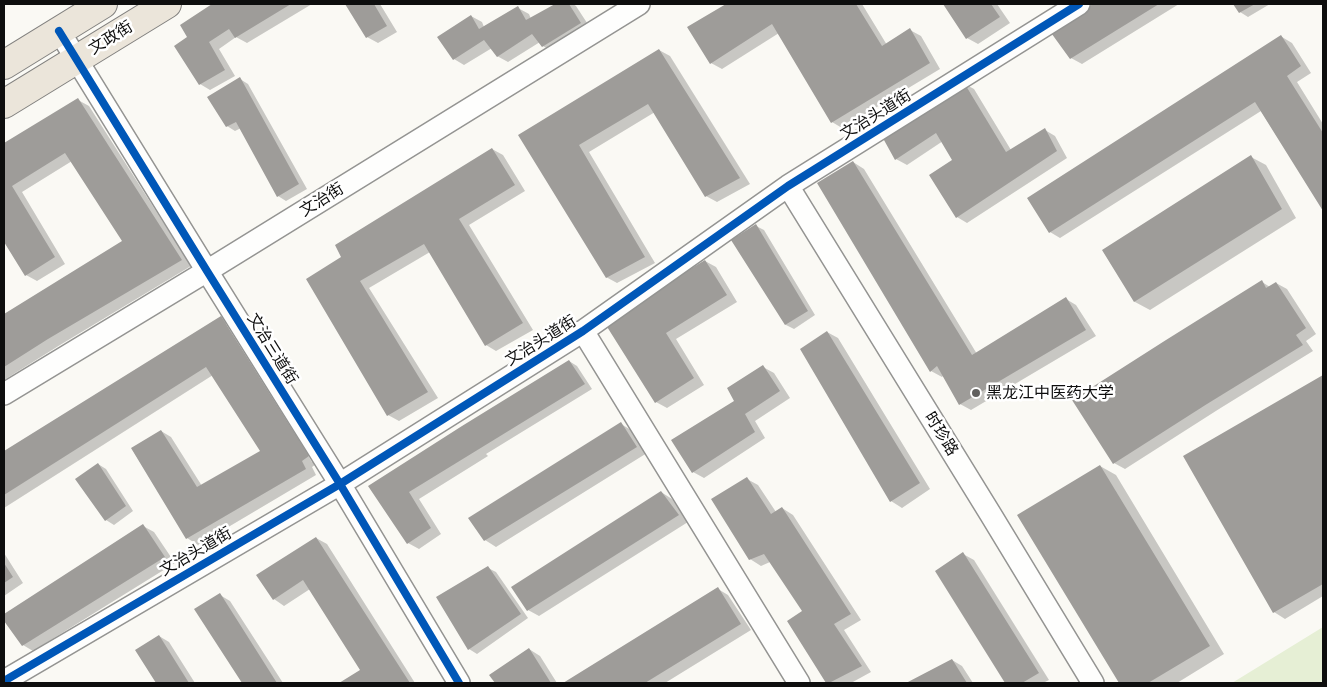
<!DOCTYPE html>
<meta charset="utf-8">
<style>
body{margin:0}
#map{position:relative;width:1327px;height:687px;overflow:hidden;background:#faf9f4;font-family:"IBM Plex Serif",serif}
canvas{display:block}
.frame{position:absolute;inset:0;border:5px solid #0e0e0e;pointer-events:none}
</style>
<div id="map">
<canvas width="1327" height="687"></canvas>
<div class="frame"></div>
</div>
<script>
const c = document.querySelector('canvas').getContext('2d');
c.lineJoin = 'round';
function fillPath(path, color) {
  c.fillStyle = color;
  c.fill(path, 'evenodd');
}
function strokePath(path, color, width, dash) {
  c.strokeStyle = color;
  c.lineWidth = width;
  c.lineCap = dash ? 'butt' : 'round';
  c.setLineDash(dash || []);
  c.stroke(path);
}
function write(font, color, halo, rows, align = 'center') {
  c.font = font + ' "IBM Plex Serif","Noto Sans SC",serif';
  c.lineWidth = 5;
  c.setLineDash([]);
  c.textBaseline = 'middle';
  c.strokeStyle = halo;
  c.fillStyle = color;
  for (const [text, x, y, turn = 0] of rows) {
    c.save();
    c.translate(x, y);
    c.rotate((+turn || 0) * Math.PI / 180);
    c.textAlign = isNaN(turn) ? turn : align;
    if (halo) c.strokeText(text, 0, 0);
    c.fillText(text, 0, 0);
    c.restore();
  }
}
const green = new Path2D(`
 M1323 627V683H1232Z`);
const shadow = new Path2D(`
 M215 4H312L247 43 236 37 219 49 235 76 210 90 200 84 189 38 182 26Z
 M346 4H380L397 32 378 43 367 37Z
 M558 4H573L576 6 591 29 554 53 543 46 540 42 508 62 497 56 492 48 464 65 454 59 471 16 482 22 484 27 518 8 529 14 531 19Z
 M728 4H862L887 45 910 30 921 36 940 69 842 128 832 122 779 33 722 69 711 63 689 28Z
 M945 4H997L1010 23 978 44 967 38Z
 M1095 4H1179L1082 64 1071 58 1051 31Z
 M1235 4H1270L1248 17 1240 12Z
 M1282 37 1292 43 1311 73 1297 82 1323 124V209L1261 111 1060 238 1050 232Z
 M659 50 670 56 750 184 717 202 706 196 655 112 589 152 655 263 617 283 606 277 520 135Z
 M240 79 248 84 307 189 286 201 278 196 241 128 235 131 227 126Z
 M963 83 974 89 1011 150 1045 130 1055 136 1067 158 967 223 957 217 954 160 943 141 907 165 896 159Z
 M78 100 89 106 191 266 60 345 4 380V315L124 241 72 161 22 192 65 264 37 281 26 275 4 240V144Z
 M492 149 503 155 525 191 469 225 533 330 496 351 486 345 430 252 369 288 438 398 399 421 388 415 343 258Z
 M1251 157 1266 165 1296 218 1150 310 1135 302 1103 251Z
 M853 162 864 169 977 354 1066 299 1076 305 1096 336 971 410 960 404 944 375 942 377 931 371Z
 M756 226 764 230 815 315 794 329 786 325Z
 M705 261 716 267 737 302 676 339 704 385 667 408 656 402 606 322Z
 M1262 282 1270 287 1276 283 1287 289 1316 334 1306 341 1313 351 1219 409 1125 469 1114 463Z
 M221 317 232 323 319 462 312 467 316 475 198 545 187 538 132 449 161 431 171 437 202 486 262 451 213 375 4 508V453ZM225 324H228L314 460 312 462Z
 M827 332 838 338 930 489 902 508 891 501 801 349Z
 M569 361 577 366 592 389 486 454 488 456 419 499 441 534 419 549 408 543 370 486Z
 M763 367 774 373 790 398 755 421 765 438 704 478 693 472 736 401Z
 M1323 377V596L1285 619 1274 612 1185 457Z
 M621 424 631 430 647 453 496 547 485 540Z
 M98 464 106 469 133 511 114 525 106 520Z
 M1100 466 1116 475 1224 654 1177 683H1120L1019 515Z
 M747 479 758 485 776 512 782 508 793 515 861 620 844 630 871 672 851 683H828L789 621 804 612 770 562 761 566 750 559Z
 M661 492 672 499 688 522 539 616 528 610Z
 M143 526 154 532 175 563 33 651 23 645 4 618V616Z
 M316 538 327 544 415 683H342L362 670 310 589 284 606 274 599Z
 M4 553 23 583 4 596Z
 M963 554 974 560 1049 680 1043 683H1006L936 571Z
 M488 568 496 572 528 618 477 654 469 649Z
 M718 589 728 595 751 630 665 683H566Z
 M220 595 230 601 283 683H243L196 610Z
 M159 636 169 642 195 683H157L137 650Z
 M529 649 540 656 557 683H496L491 675Z
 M952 660 962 666 973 683H909Z`);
const building = new Path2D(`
 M212 4H291L235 38 229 29 209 42 225 70 199 85 174 46 187 37 180 25Z
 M345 4H374L387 26 366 38Z
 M555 4H569L581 23 542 47 532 34 497 57 484 40 453 60 437 37 471 15 479 29 518 6 526 20Z
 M726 4H856L882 46 910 28 930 63 831 123 772 24 710 64 687 27Z
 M943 4H991L1000 17 966 39Z
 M1093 4H1159L1070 59 1049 30Z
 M1233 4H1255L1239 13Z
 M1281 35 1301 66 1287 76 1323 133V211L1255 102 1049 233 1027 198Z
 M659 49 740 178 705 197 648 104 579 145 645 257 606 278 518 135Z
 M240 77 299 184 277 197 236 122 226 127 207 97Z
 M963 81 1006 152 1045 128 1057 151 956 218 929 175 952 160 936 133 895 160 879 131Z
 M78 98 182 260 48 339 4 367V314L122 241 65 153 12 186 55 257 25 276 4 242V143Z
 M492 148 515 185 459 219 523 323 485 346 424 244 360 281 428 392 387 416 306 279 341 257 335 245Z
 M1251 155 1282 209 1134 302 1102 250Z
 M853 161 972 355 1066 297 1086 330 959 405 937 366 930 372 817 183Z
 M756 224 808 311 785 325 731 240Z
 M705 260 727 295 666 333 694 378 655 403 604 322Z
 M1262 280 1266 288 1276 282 1306 328 1296 335 1303 345 1207 404 1113 464 1072 400 1166 340Z
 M221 316 309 456 302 461 306 469 186 539 131 448 161 430 197 487 260 451 206 367 4 495V451Z
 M827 331 920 483 890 502 800 349Z
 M569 360 585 384 409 492 431 528 407 544 368 486 462 426Z
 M763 365 780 391 745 414 755 432 692 473 671 440 734 401 727 388Z
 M1323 375V584L1273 613 1183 456Z
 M621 422 637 447 484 541 468 518Z
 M98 463 126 506 105 521 75 479Z
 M1100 465 1210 646 1148 683H1119L1017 515Z
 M747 477 771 514 782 507 851 614 834 624 862 666 829 683H826L787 621 802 611 764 554 749 560 711 499Z
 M661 491 679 515 527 611 511 587Z
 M143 524 165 557 22 646 4 621V614Z
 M316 537 410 683H339L360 670 303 580 273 600 256 575Z
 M963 552 1039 673 1022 683H1005L935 571Z
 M4 563 13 577 4 583Z
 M488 566 521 614 468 650 436 597Z
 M718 587 741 624 645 683H563Z
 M220 593 277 683H242L194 609Z
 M159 635 189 683H156L135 650Z
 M529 648 551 683H495L489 675Z
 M952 659 967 683H906Z`);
const minor = new Path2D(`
 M59 31 207 271 340 484 459 683
 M788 186 991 515 1093 683
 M583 331 799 683
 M4 394 207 271 639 4
 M4 681 340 484 583 331 788 186 1079 4`);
const major = new Path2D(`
 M4 65 103 4
 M4 104 167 4`);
const cycleway = new Path2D(`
 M59 31 207 271 340 484 459 683
 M4 681 340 484 583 331 788 186 1079 4`);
const markers = [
 [976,393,5,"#61605e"]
];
const streetNames = [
 ["文政街",111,38,-32],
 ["文治头道街",876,115,-32],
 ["文治街",322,200,-32],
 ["文治头道街",541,341,-32],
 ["文治三道街",272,349,58],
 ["时珍路",941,434,58],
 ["文治头道街",196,552,-30]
];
const poiNames = [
 ["黑龙江中医药大学",986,393]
];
fillPath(green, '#e6efd5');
fillPath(shadow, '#0003');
fillPath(building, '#9e9c99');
strokePath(minor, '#949492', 24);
strokePath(major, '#82817f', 30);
strokePath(minor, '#fefefd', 21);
strokePath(major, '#ebe5da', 28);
strokePath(cycleway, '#0057b8', 8);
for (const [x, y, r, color] of markers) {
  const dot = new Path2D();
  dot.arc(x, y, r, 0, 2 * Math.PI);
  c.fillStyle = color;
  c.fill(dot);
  strokePath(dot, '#fff', 2);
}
write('16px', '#0e0e0e', '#fff', streetNames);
write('16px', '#0e0e0e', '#fff', poiNames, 'left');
</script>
